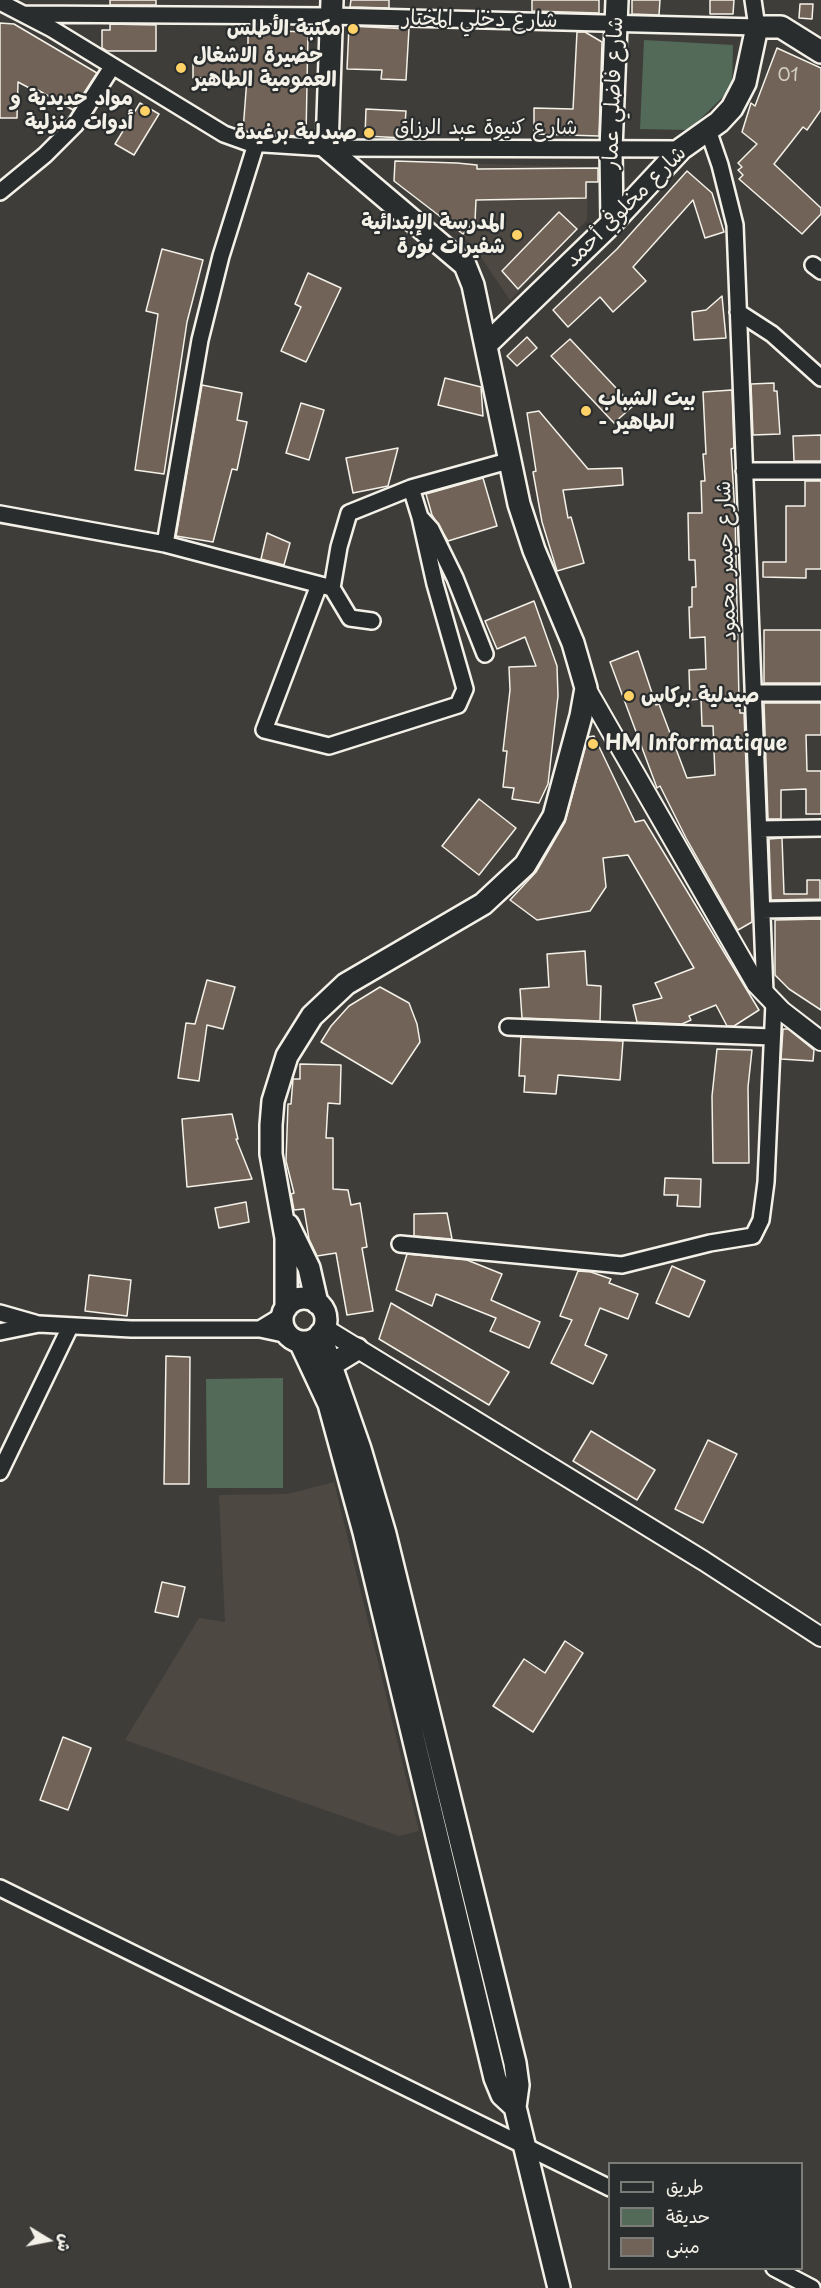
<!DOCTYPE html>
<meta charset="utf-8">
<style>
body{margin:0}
#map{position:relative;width:821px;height:2288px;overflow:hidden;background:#3f3d3a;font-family:"Playpen Sans","Playpen Sans Arabic",sans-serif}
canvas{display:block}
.legend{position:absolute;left:608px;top:2162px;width:195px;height:108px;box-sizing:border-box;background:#2a2d2e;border:2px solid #7b7b78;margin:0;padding:8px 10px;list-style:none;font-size:18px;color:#f4f1e8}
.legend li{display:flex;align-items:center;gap:12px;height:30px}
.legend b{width:30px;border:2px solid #7b7b78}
.north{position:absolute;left:18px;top:2210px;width:60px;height:60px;-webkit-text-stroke:4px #2a2d2e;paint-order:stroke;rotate:100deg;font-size:16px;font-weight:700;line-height:24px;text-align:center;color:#f4f1e8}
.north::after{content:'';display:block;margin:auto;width:21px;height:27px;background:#f4f1e8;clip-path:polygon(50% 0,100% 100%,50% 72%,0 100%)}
</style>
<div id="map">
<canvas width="821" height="2288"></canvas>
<ul class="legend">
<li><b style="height:8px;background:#2a2d2e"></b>طريق</li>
<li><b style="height:16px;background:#526a57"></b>حديقة</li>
<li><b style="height:16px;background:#716357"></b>مبنى</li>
</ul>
<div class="north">ش</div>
</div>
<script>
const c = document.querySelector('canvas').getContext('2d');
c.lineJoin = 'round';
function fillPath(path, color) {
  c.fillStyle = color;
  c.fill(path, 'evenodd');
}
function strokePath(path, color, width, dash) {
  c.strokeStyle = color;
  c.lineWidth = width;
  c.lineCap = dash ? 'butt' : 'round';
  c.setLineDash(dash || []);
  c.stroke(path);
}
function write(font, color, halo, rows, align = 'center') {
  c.font = font + ' "Playpen Sans","Playpen Sans Arabic",sans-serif';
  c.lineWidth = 4.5;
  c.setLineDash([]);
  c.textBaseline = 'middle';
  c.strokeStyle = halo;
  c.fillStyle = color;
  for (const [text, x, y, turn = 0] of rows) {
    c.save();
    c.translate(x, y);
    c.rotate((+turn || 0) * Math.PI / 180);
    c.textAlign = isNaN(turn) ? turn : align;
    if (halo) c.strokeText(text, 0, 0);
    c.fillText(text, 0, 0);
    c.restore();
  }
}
const built = new Path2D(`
 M457 163 588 167 587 220 510 300 474 247 449 224 454 217Z
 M334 1482 419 1831 399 1836 125 1740 199 1618 225 1622 219 1495 288 1494Z`);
const green = new Path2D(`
 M644 40 733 45 732 88 689 130 640 129Z
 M283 1378V1488H207L206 1379Z`);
const building = new Path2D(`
 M110 0H156V5H110Z
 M351 0H389V8L350 7Z
 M532 0H599V13L532 11Z
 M632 0H660L659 15 632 14Z
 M710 0H734L733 14H710Z
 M800 4H813L812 19 799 18Z
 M0 23 14 24 97 73 73 110 36 89 35 91 18 82 17 118H0Z
 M110 24 156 25V51H107L102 48V30H110Z
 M349 26 409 29 406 80 381 79 382 70 347 69Z
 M248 30 308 32 306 137 243 131 247 78H193V58H248Z
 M577 32H585L602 42 599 136 534 134V108L573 109Z
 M777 48 821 68V110L807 130 803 127 774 164 821 208V214L802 234 739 179 743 175 738 170 742 167 738 163 757 144 742 132 751 103 755 106Z
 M140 103 159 114 134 155 115 144Z
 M366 109 406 111 404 138 365 136Z
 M395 161 457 163 477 165V169L598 168V182H586V198L476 200 475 221 463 234 394 181Z
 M687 171 712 193 724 232 705 238 693 200 633 267 646 281 613 312 600 297 568 327 553 310 617 249Z
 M559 212 577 229 518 289 502 271Z
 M162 249 203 260 187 322 164 474 135 470 158 314 146 311Z
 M308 273 341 288 306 362 281 351 301 307 295 304Z
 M722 296 726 338 694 340 692 312 706 310Z
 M527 337 537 348 517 366 507 356Z
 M570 339 633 406 614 423 551 356Z
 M445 378 481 387 483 416 438 405Z
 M774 383V391H777L780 434 753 435 751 384Z
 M202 385 242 393 237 420 247 422 237 470 232 469 213 542 176 536Z
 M732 390 734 448 731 449 735 512 739 700 740 713H744L752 922 738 930 686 838 660 786 657 788 610 662 638 651 656 705 659 704 687 778 715 775 713 726H702L701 699 690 700 689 670 706 669 705 637 690 638 689 607H692V587H696L695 560H689L688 513H702L701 481H705L703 454H706L703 392Z
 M301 403 324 410 309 460 286 453Z
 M539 411 588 469 622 468 623 485 563 490 568 518 571 517 584 563 557 571 542 522 533 472 536 471 527 413Z
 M821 435V461H794L793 436Z
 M398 448 388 486 353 493 346 458Z
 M483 478 497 526 448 541 432 515 426 494Z
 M805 481H821V569H806V578L763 577V562H786V506H805Z
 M267 533 290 543 284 565 261 559Z
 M534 601 557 666 558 696 548 784 539 803 512 799 514 788 503 787 507 751H503L510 690 509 667 536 666 525 637 497 649 485 621Z
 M764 630H821V683H764Z
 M764 703H821V735H806L807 771H821V814H806V789L781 790V819H768Z
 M594 736 635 822 644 820 759 1010 734 1026H727L716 1005 689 1016 691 1020 682 1024 637 1022 633 1005 662 998 655 983 694 968 628 855 603 858 606 887 590 911 537 920 510 900 536 872 565 822 588 737Z
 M479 799 516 828 479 875 442 846Z
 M782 838 784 894H807V880H820V899L771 900 769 839Z
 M821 919V1010L789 989 775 975V920Z
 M585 951 587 985 601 986 600 1021 522 1018 520 989 549 987 547 954Z
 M207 980 235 987 223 1029 207 1025 199 1081 178 1078 186 1023 195 1024Z
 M380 987 409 1003 417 1024 420 1042 392 1084 321 1042 331 1026 349 1006Z
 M783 1029H788L814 1050 813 1061 781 1059Z
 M521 1037 623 1041 620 1080 558 1075 556 1094 524 1092 525 1076H519Z
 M717 1049 752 1050 748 1087 749 1163H713L712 1096Z
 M300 1064 341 1065 340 1104 328 1103 326 1138H333V1189L348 1190 351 1205 360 1203 367 1247 362 1248 373 1311 347 1315 336 1253 317 1256 309 1239 304 1209 294 1210 291 1194 294 1193 286 1161 288 1104H291L293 1079H300Z
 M232 1114 238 1139H236L252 1179 187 1187 182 1119Z
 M665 1178 701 1179 700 1207 677 1206 678 1195H664Z
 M246 1202 249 1222 219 1228 215 1208Z
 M447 1213 452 1239 414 1236V1214Z
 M407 1254 467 1260 502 1274 491 1300 540 1322 529 1348 490 1331 496 1318 436 1294 432 1306 396 1290Z
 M672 1266 705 1281 689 1317 656 1303Z
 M578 1271 591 1272 611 1279 609 1283 638 1294 628 1319 600 1308 585 1345 607 1355 593 1384 551 1363 572 1320 560 1316Z
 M89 1275 131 1280 127 1316 85 1311Z
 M391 1303 509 1372 489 1405 379 1339Z
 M166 1356 190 1357 189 1484H164Z
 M591 1431 655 1470 637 1500 573 1461Z
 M708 1440 737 1454 703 1523 675 1509Z
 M162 1582 185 1587 178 1617 155 1612Z
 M565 1641 583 1653 533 1732 493 1706 524 1659 545 1673Z
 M63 1737 91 1748 68 1810 40 1800Z`);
const minor = new Path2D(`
 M0 2 52 29 224 134 249 143 327 148 681 149
 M24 14 331 16 757 27 753 0
 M708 130 720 165 735 225 765 993
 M256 144 221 256 200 340 165 544 332 588 339 547 349 513 411 488 508 461
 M0 192 45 155 75 125 112 67
 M813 265 821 271
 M738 312 772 334 821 378
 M744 471H821
 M411 488 420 517 431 529 455 578 485 654
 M0 514 165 544
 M319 585 264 730 329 746 458 705 465 689 435 584 420 517
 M332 588 350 618 372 621
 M754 693H821
 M759 829 821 828
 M762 910 821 909
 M508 1027 772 1037
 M400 1244 622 1265 710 1243 753 1236 761 1220 766 1182 774 1003
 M0 1313 35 1323
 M260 1329 283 1315
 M0 1332 39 1324 131 1329H260L288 1335
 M0 1472 70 1327
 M0 1888 610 2188
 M774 2268 812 2288`);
const tertiary = new Path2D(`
 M586 688 756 984 782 1011 821 1041
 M324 1328 704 1561 821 1637`);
const secondary = new Path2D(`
 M612 223 611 149 617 0
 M486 345 612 223 681 149 719 122 732 108 745 83 757 27H781L821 52
 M288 1225 309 1268 317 1303
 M282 1320a22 22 0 1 1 44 0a22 22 0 1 1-44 0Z
 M286 1308V1238L271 1154V1125L273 1101 287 1056 312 1016 346 984 483 904 525 865 554 816 581 716 586 688 573 643 534 550 519 504 473 285 465 265 327 148 332 0
 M320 1334 360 1449 385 1534 515 2063 518 2085 515 2107 559 2288
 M300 1342 329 1404 364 1532 495 2078 502 2095 515 2107
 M331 1365 357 1349`);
const markers = [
 [353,29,6,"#ffd166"],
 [181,68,6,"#ffd166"],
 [145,111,6,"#ffd166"],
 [369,133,6,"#ffd166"],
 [517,235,6,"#ffd166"],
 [586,411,6,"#ffd166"],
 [629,696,6,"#ffd166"],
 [593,744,6,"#ffd166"]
];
const numberNames = [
 ["01",788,76]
];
const streetNames = [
 ["شارع دخلي المختار",480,20,1],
 ["شارع فاضلي عمار",614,93,-88],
 ["شارع كنيوة عبد الرزاق",486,128],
 ["شارع مخلوفي أحمد",626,207,-45],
 ["شارع حيمر محمود",727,561,-92]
];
const poiNames = [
 ["مكتبة الأطلس",341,29],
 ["حضيرة الاشغال",193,56,"left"],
 ["العمومية الطاهير",193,80,"left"],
 ["مواد حديدية و",133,99],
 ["أدوات منزلية",133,123],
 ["صيدلية برغيدة",357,133],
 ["المدرسة الإبتدائية",505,223],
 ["شفيرات نورة",505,247],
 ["بيت الشباب",598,399,"left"],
 ["- الطاهير",598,423,"left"],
 ["صيدلية بركاس",641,696,"left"],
 ["HM Informatique",605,744,"left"]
];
fillPath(built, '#4e4843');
fillPath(green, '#526a57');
fillPath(building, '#716357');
strokePath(building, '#f4f1e8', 1.5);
strokePath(minor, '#f4f1e8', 20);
strokePath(tertiary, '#f4f1e8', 22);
strokePath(secondary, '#f4f1e8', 26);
strokePath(minor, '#2a2d2e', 15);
strokePath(tertiary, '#2a2d2e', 18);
strokePath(secondary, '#2a2d2e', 21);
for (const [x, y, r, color] of markers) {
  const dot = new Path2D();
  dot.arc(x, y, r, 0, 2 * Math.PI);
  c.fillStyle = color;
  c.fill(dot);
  strokePath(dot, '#2a2d2e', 2);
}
write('18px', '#d3cec4', null, numberNames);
write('21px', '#f4f1e8', '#2a2d2e', streetNames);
write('bold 21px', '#f4f1e8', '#2a2d2e', poiNames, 'right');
</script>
